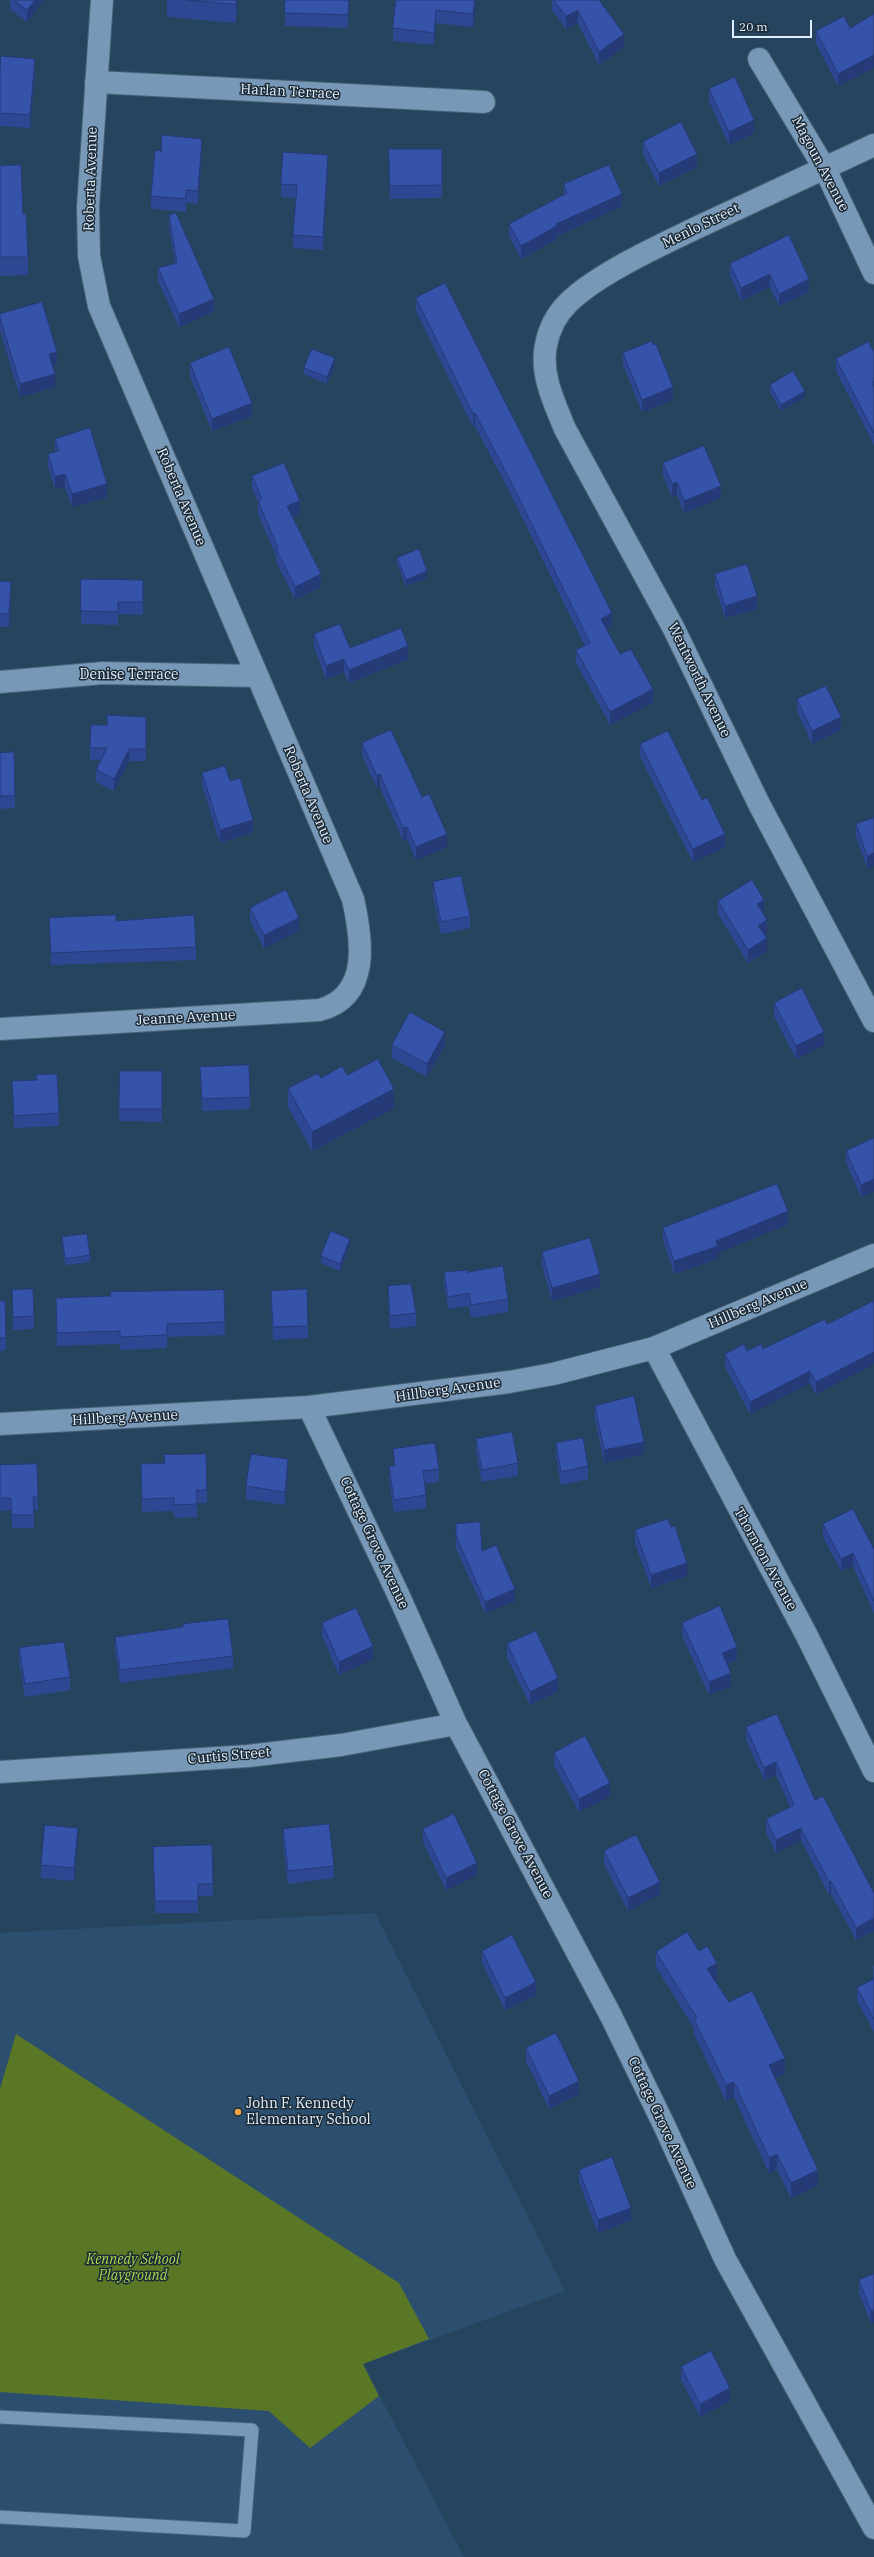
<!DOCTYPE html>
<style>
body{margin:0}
#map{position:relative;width:874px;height:2557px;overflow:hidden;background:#27445f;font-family:"IBM Plex Serif",serif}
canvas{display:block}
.scale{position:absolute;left:732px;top:20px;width:80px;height:18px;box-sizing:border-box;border:2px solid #e2f0fd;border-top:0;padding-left:5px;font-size:12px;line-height:14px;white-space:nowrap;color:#e2f0fd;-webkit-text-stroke:3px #1c2a36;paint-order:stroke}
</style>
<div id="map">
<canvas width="874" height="2557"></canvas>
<div class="scale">20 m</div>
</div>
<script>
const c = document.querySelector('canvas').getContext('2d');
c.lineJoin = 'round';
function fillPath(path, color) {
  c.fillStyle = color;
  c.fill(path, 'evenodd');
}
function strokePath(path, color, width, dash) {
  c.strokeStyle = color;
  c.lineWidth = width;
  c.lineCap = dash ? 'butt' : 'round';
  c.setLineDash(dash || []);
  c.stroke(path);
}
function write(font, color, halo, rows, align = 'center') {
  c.font = font + ' "IBM Plex Serif",serif';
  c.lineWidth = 3;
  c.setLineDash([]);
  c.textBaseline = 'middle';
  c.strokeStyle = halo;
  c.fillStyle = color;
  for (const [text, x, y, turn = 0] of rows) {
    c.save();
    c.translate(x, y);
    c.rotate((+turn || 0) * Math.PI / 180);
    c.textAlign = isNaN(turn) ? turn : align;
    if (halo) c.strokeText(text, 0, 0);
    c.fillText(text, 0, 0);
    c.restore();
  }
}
const built = new Path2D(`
 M375 1913 565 2291 363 2364 464 2557H0V1933Z`);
const green = new Path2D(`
 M16 2034 399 2283 429 2339 363 2364 379 2396 310 2448 269 2411 0 2392V2089Z`);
const service = new Path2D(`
 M0 2417 252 2430 244 2531 0 2517`);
const minor = new Path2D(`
 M759 59 825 169 874 273
 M96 82 484 102
 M874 145C815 173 755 200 696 228 659 246 597 274 568 303 557 314 549 329 546 345 540 374 554 402 565 429L674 629 759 804 874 1021
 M0 682 103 673 257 676
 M0 1029 320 1010C371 996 362 939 353 899L99 306 89 256 88 207 102 0
 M654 1348 806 1634 874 1771
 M309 1407 398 1594 456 1724 611 2016 665 2127 725 2259 874 2528
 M0 1772 248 1756 341 1745 456 1724`);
const tertiary = new Path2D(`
 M0 1424 309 1407 509 1382 553 1374 654 1348 874 1255`);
const wall = new Path2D(`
 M10 0H44L27 22 10 9Z
 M167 0H238L236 23 167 17Z
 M349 0 348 28 285 26V13Z
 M396 0H476L473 27 436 23 434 45 393 41V28Z
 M552 0H599L624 47 599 65 578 23 566 29 552 10Z
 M874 14V68L838 86 816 43V31L850 28Z
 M0 71 35 72 30 128 0 126Z
 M709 89 754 133 729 145 709 101Z
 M643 142 697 167 659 186 643 154Z
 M389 149H442V198L390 199Z
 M202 151 198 204 186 203V212L151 209V196Z
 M0 166 23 214 28 257V275L0 276Z
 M328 168 323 250 293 248V235L296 198 281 197V184Z
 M564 184 622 206 557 236V239L521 259 509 236V224L564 195Z
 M169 215 214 311 179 327 158 281V268L175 263 169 227Z
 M789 235 809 292 779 306 770 287 741 301 730 276V264Z
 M416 298 612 625 606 629 620 654 653 702 610 725 576 663V650L585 646 510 493 475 426 473 427 416 311Z
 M0 314 57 364 52 366 55 387 20 397 0 330Z
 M653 345 673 400 642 412 623 365V353Z
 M874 349V445L836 371V359Z
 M190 363 252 416 212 431 190 376Z
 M335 365 327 384 304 374V368Z
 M770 385 805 397 781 411 770 392Z
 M55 439 107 497 72 507 65 487 55 489 48 467V454L55 452Z
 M663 463 721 498 684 513 677 495 672 497 663 475Z
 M252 476 300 513 292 517 321 587 295 599 276 562V556L258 514V502L252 489Z
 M397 558 427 578 406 586 397 564Z
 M715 574 757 609 725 618 715 586Z
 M81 579 143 580V615L118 614V625L81 624Z
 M0 581 11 595 9 627H0Z
 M314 634 350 648 408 659 349 683 344 672 326 679 314 647Z
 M797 699 841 730 812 744 797 711Z
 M146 717V761H129L114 791 96 782V770L101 760H90V748L107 725Z
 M362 743 422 797 447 847 416 860 407 839 403 841 380 787 377 788 362 756Z
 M640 744 725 847 693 862 640 757Z
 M0 753 15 796V808L0 809Z
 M202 773 230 781 253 832 220 843 202 785Z
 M874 818 867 868 856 837V824Z
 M433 882 470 916V928L441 934 433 895Z
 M718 901 764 913H763L767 933 764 935 767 951 748 963 718 914Z
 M250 908 299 931 264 948 250 921Z
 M49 918 116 921 196 947V960L51 965Z
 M774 1003 824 1045 796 1059 774 1016Z
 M392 1045H445L427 1077 392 1058Z
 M200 1067 250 1097V1109L202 1111Z
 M120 1071H162V1122L119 1121Z
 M36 1075 59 1113V1126L14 1128 12 1081 36 1080Z
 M347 1075 394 1108 312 1151 288 1107V1088L321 1078Z
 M874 1138 861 1197 846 1163V1151Z
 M788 1224 718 1253V1259L674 1274 663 1240V1228Z
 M62 1237 90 1255V1262L65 1265 62 1244Z
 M350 1245 340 1271 321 1263V1256Z
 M542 1252 600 1287 552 1301 542 1265Z
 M444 1272H467L508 1299V1312L471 1318 469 1306 448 1309 444 1284Z
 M388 1286 416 1313V1326L390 1329 388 1299Z
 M12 1290 34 1316V1329L13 1330Z
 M224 1290 225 1335 167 1337V1348L120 1350V1344L57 1346 56 1298 110 1296Z
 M271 1291 308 1326V1338L273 1340 271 1304Z
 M0 1301 6 1338V1350L0 1351Z
 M874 1301V1364L816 1394 810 1383 750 1414 725 1367V1354L763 1349 827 1324Z
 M595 1406 644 1454 604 1463 595 1419Z
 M476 1439 518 1463V1476L482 1482 476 1451Z
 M556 1443 588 1466V1479L561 1485 556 1456Z
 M393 1449 439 1469V1482L425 1484 426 1495V1508L394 1512 389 1479V1466H394Z
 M164 1455 207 1490V1503H197V1517L174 1518V1511L142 1512 141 1464 164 1463Z
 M0 1465 38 1497V1510H34V1528H12L11 1510 0 1511Z
 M288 1472 285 1505 246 1499V1486Z
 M456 1524 482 1551 515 1601 485 1613 456 1548Z
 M823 1524 874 1549V1613L853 1566 841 1571 823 1537Z
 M635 1530 687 1576 651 1588 635 1543Z
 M322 1623 373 1659 339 1675 322 1636Z
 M682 1623 737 1660 727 1664 731 1686 709 1695 682 1636Z
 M115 1637 233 1656V1668L120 1683 115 1650Z
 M507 1644 558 1691 530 1705 507 1657Z
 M19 1648 70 1677V1690L25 1697 19 1661Z
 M746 1727 815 1800 874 1893V1931L856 1940 831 1894 829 1895 801 1840 776 1853 766 1832V1819L790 1807 776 1775 764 1780 746 1740Z
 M554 1753 610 1796 579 1812 554 1766Z
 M283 1829 334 1866V1878L288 1884 283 1842Z
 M423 1829 477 1875 446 1890 423 1842Z
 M78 1841 74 1881 41 1878V1865Z
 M604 1851 660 1894 628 1911 604 1864Z
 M153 1859 213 1884V1896H198V1913H155Z
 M482 1951 536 1995 505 2010 482 1963Z
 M699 1951 717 1978 714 1980 729 2002 785 2073 775 2078 818 2185 791 2198 777 2169 769 2173 734 2097 726 2101 694 2034V2028L656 1967V1952Z
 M874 1965V2032L857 2001V1988L873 1979V1966Z
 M526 2048 579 2094 549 2109 526 2061Z
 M579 2170 631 2220 598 2233 579 2182Z
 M874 2274 871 2324 859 2293V2280Z
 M681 2367 730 2401 700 2417 681 2380Z`);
const shadedWall = new Path2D(`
 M35 0H44L27 22V10Z
 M236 0H238L236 23Z
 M349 0 348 28V15Z
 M475 0H476L473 27V14Z
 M436 10V23L434 45V33Z
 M578 10V23L566 29V16Z
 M624 34V47L599 65V52Z
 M874 55V68L838 86V74Z
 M35 59V72L30 128V115Z
 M754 120V133L729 145V132Z
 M202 139V151L198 204V191Z
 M697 154V167L659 186V173Z
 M328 155V168L323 250V237Z
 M622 194V206L557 236V239L521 259V246L556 224Z
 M770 274V287L741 301V288Z
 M809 279V292L779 306V294Z
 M214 299V311L179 327V314Z
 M57 352V364L49 367V354Z
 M335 358V365L327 384V377Z
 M55 374V387L20 397V384Z
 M673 387V400L642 412V400Z
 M805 391V397L781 411V405Z
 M252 403V416L212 431V419Z
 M475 413V426L473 427V414Z
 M65 474V487L55 489V477Z
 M677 482V495L672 497V484Z
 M107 484V497L72 507V494Z
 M721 486V498L684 513V501Z
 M300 501V513L287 519V506Z
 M427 571V578L406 586V580Z
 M321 574V587L295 599V587Z
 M11 582V595L9 627V614Z
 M757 596V609L725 618V606Z
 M612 613V625L601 631V619Z
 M408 646V659L349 683V670Z
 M344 659V672L326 679V666Z
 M653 689V702L610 725V712Z
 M841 717V730L812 744V731Z
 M129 749V761L114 791V779Z
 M380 774V787L377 788V776Z
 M253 820V832L220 843V830Z
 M407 827V839L403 841V828Z
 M447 834V847L416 860V847Z
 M725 834V847L693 862V849Z
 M874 853V866L867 868V856Z
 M764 900V913L757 917V904Z
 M299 918V931L264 948V935Z
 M767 920V933L758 938V926Z
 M767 938V951L748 963V950Z
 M445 1032V1045L427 1077V1064Z
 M824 1032V1045L796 1059V1046Z
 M394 1089V1108L312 1151V1132Z
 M874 1179V1192L861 1197V1185Z
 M788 1211V1224L718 1253V1259L674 1274V1261L716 1241Z
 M350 1239V1245L340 1271V1264Z
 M600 1274V1287L552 1301V1288Z
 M874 1352V1364L816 1394V1382Z
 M810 1371V1383L750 1414V1402Z
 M644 1442V1454L604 1463V1450Z
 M288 1459V1472L285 1505V1492Z
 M853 1553V1566L841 1571V1559Z
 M687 1563V1576L651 1588V1575Z
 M515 1589V1601L485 1613V1602Z
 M373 1646V1659L339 1675V1662Z
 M737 1647V1660L722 1666V1653Z
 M731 1673V1686L709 1695V1682Z
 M558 1678V1691L530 1705V1692Z
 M776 1762V1775L764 1780V1768Z
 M610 1783V1796L579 1812V1799Z
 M78 1828V1841L74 1881V1868Z
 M801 1828V1840L776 1853V1840Z
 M477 1863V1875L446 1890V1878Z
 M831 1881V1894L829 1895V1882Z
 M660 1882V1894L628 1911V1898Z
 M874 1918V1931L856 1940V1928Z
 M717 1963V1978L707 1985V1969Z
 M536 1982V1995L505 2010V1998Z
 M785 2058V2073L769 2081V2065Z
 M579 2081V2094L549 2109V2096Z
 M734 2082V2097L726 2101V2085Z
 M777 2154V2169L769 2173V2158Z
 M818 2170V2185L791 2198V2183Z
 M631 2208V2220L598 2233V2220Z
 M874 2310V2323L871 2324V2311Z
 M730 2388V2401L700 2417V2404Z`);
const building = new Path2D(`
 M14 0H35L27 10Z
 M187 0H236V4Z
 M285 0H349L348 15 285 13Z
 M396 0H475L473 14 436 10 434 33 393 28Z
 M554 0H599L624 34 599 52 578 10 566 16Z
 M874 14V55L838 74 816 31 844 16 850 28Z
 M1 56 35 59 30 115 0 113V71Z
 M735 77 754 120 729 132 709 89Z
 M681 122 697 154 659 173 643 142Z
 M162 135 202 139 198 191 186 190V199L151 196 155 150 161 151Z
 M389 149H442V185L390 186Z
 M283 152 328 155 323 237 293 235 297 185 281 184Z
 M21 165 23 214H26L28 257H0V166Z
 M609 165 622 194 556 224 557 226 521 246 509 224 567 193 564 184Z
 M176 213 214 299 179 314 158 268 177 263 169 215Z
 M789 235 809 279 779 294 770 274 741 288 730 264Z
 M445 283 612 613 601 619 620 654 631 649 653 689 610 712 576 650 590 643 510 480 475 413 473 414 416 298Z
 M42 302 57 352 49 354 55 374 20 384 0 318V314Z
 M652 341 653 345 656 344 673 387 642 400 623 353Z
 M868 342 873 350 874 349V382L872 383 874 387V433L836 359Z
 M229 347 252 403 212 419 190 363Z
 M312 349 335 358 327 377 304 368Z
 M793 371 805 391 781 405 770 385Z
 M90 428 107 484 72 494 65 474 55 477 48 454 59 451 55 439Z
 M704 446 721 486 684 501 677 482 672 484 663 463Z
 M284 463 300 501 287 506 321 574 295 587 276 549 278 548 258 501 262 499 252 476Z
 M419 549 427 571 406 580 397 558Z
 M747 564 757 596 725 606 715 574Z
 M81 579 143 580V602H118V612L81 611Z
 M0 581 11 582 9 614H0Z
 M340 624 350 648 401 628 408 646 349 670 344 659 326 666 314 634Z
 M826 686 841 717 812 731 797 699Z
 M107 715 146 717V749H129L114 779 96 770 107 748H90L91 725H107Z
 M391 730 422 797 429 794 447 834 416 847 407 827 403 828 380 774 377 776 362 743Z
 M668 731 702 800 707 797 725 834 693 849 640 744Z
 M14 752 15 796H0V753Z
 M225 766 230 781 240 778 253 820 220 830 202 773Z
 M874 818V853L867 856 856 824Z
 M461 876 470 916 441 922 433 882Z
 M752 880 764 900 757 904 767 920 758 926 767 938 748 950 718 901Z
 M286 890 299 918 264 935 250 908Z
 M116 915V921L194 915 196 947 51 953 49 918Z
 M802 988 824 1032 796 1046 774 1003Z
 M410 1012 445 1032 427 1064 392 1045Z
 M378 1059 394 1089 312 1132 288 1088 318 1073 321 1078 342 1066 347 1075Z
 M249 1065 250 1097 202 1099 200 1067Z
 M120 1071H162V1109H119Z
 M57 1074 59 1113 14 1116 12 1081 37 1080 36 1075Z
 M874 1138V1179L861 1185 846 1151Z
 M777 1184 788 1211 716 1241 718 1246 674 1261 663 1228Z
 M331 1231 350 1239 340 1264 321 1256Z
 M87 1234 90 1255 65 1259 62 1237Z
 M590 1238 600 1274 552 1288 542 1252Z
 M503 1266 508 1299 471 1305 469 1293 448 1297 444 1272 467 1270V1272Z
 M411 1284 416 1313 390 1316 388 1286Z
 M33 1289 34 1316 13 1317 12 1290Z
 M307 1289 308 1326 273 1327 271 1291Z
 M224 1290 225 1322 167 1324V1335L120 1337V1331L57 1333 56 1298 111 1296 110 1292Z
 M0 1301H5L6 1338H0Z
 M874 1301V1352L816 1382 810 1371 750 1402 725 1354 744 1344 747 1351 761 1344 763 1349 825 1319 827 1324Z
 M634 1396 644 1442 604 1450 595 1406Z
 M512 1432 518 1463 482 1470 476 1439Z
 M583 1438 588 1466 561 1472 556 1443Z
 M435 1443 439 1469 423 1471 426 1495 394 1500 389 1466H395L393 1449Z
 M206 1454 207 1490H196L197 1504 174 1505V1498L142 1499 141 1464 165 1463 164 1455Z
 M251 1454 288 1459 285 1492 246 1486Z
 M37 1464 38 1497H33L34 1515H12L11 1498H0V1465Z
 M853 1509 874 1549V1601L853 1553 841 1559 823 1524Z
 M668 1519 671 1527 675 1526 687 1563 651 1575 635 1530Z
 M480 1522 482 1551 496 1545 515 1589 485 1602 456 1536V1524Z
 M720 1606 737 1647 722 1653 731 1673 709 1682 682 1623Z
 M356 1608 373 1646 339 1662 322 1623Z
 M228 1619 233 1656 120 1670 115 1637 183 1627V1624Z
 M536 1631 558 1678 530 1692 507 1644Z
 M64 1642 70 1677 25 1684 19 1648Z
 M777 1714 815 1800 823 1796 874 1893V1918L856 1928 831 1881 829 1882 801 1828 776 1840 766 1819 794 1805 776 1762 764 1768 746 1727Z
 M585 1736 610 1783 579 1799 554 1753Z
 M454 1814 477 1863 446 1878 423 1829Z
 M329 1824 334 1866 288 1871 283 1829Z
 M45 1825 78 1828 74 1868 41 1865Z
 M636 1835 660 1882 628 1898 604 1851Z
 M212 1845 213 1884H198V1901H155L153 1847Z
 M687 1932 699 1951 707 1946 717 1963 707 1969 729 2002 752 1991 785 2058 769 2065 818 2170 791 2183 777 2154 769 2158 734 2082 726 2085 694 2019 697 2018 656 1952Z
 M512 1935 536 1982 505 1998 482 1951Z
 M874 1979V2019L857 1988Z
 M556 2033 579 2081 549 2096 526 2048Z
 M612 2157 631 2208 598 2220 579 2170Z
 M874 2274V2310L871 2311 859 2280Z
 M711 2351 730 2388 700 2404 681 2367Z`);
const markers = [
 [238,2112,4,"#f4a344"]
];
const streetNames = [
 ["Harlan Terrace",290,92,3],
 ["Magoun Avenue",820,164,62],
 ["Roberta Avenue",91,179,-88],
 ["Menlo Street",701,226,-26],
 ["Roberta Avenue",181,497,67],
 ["Denise Terrace",129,675],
 ["Wentworth Avenue",699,680,64],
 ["Roberta Avenue",308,795,67],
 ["Jeanne Avenue",186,1018,-3],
 ["Hillberg Avenue",758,1304,-23],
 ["Hillberg Avenue",448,1390,-8],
 ["Hillberg Avenue",125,1418,-3],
 ["Cottage Grove Avenue",374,1543,65],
 ["Thornton Avenue",765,1559,61],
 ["Curtis Street",229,1756,-5],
 ["Cottage Grove Avenue",515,1834,62],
 ["Cottage Grove Avenue",662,2123,65]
];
const poiNames = [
 ["John F. Kennedy",246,2104],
 ["Elementary School",246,2120]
];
const parkNames = [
 ["Kennedy School",133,2260],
 ["Playground",133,2276]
];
fillPath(built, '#2c4f6f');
fillPath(green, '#5a7726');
strokePath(service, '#486177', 15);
strokePath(minor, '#486177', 24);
strokePath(tertiary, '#486177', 24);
strokePath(service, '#7898b7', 13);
strokePath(minor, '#7898b7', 22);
strokePath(tertiary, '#7898b7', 22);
fillPath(wall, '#2e4792');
fillPath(shadedWall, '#263a77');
fillPath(building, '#3653aa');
strokePath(building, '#263a77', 1);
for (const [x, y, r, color] of markers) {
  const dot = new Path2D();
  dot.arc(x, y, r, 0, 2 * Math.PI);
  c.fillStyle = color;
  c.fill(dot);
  strokePath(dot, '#1c2a36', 1.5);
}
write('14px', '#e2f0fd', '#1c2a36', streetNames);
write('14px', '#e2f0fd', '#1c2a36', poiNames, 'left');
write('italic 14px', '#a6d84e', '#1c2a36', parkNames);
</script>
